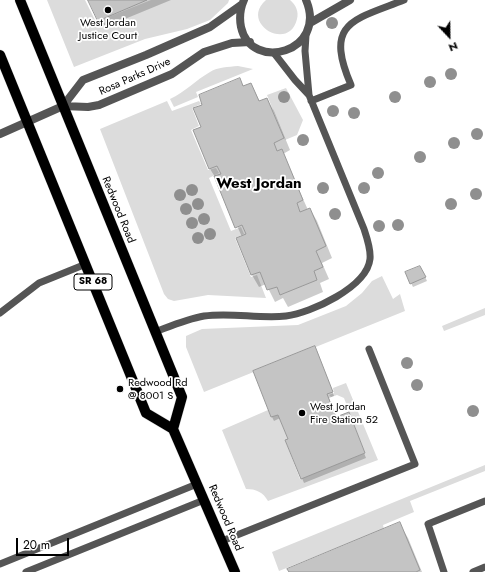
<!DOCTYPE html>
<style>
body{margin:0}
#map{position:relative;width:485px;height:572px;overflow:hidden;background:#fff;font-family:Jost,sans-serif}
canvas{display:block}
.north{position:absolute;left:429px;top:16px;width:40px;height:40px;-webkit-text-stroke:3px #fff;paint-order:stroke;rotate:158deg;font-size:11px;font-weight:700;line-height:16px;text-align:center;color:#000}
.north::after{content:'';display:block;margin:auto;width:14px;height:18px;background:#000;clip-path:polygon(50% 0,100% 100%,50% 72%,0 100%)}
.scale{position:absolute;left:16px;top:538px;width:53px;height:18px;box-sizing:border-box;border:2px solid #000;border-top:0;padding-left:5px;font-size:12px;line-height:14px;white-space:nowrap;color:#000;-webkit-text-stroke:3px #fff;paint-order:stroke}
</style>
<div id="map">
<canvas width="485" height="572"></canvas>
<div class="north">N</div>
<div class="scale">20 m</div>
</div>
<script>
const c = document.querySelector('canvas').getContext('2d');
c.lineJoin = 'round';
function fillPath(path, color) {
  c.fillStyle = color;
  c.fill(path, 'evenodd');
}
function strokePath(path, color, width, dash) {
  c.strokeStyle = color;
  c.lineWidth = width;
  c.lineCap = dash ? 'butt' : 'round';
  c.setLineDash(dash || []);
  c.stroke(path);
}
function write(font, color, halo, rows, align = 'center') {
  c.font = font + ' Jost,sans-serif';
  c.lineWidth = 3.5;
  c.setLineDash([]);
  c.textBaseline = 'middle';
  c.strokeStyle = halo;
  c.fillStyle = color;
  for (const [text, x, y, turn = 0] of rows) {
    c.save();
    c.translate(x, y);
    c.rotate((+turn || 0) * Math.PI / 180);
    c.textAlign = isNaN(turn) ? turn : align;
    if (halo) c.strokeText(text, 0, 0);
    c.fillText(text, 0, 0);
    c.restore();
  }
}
const green = new Path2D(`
 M47 0H85L96 22 151 0H229L228 3 210 20 187 29 145 39 74 67Z
 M266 0H290C296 5 299 12 297 19 289 53 239 23 266 0Z
 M238 66 253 69 196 92 198 97 174 107 170 99C185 92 196 80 210 72 218 67 228 67 238 66Z
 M286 88 303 120 297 135 285 140 267 95Z
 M167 101 172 111 199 101 201 104 192 108 199 126 191 130 208 170 216 168 219 173 209 178 231 231 241 227 244 234 235 238 251 277 257 275 266 298 208 295 174 301 168 299 164 294 100 129Z
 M382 276 393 299 400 294 405 311 204 392 186 347V336L202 329 298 325 346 306 362 293 372 281Z
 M485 308V315L444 331 442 326Z
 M346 383 378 460 268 501C263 492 256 489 246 489L222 430 268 410 271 417 278 415 288 439 285 440 300 479 365 453 344 398 337 395 331 397 329 395 334 393 333 388Z
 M485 465V471L410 501 414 512 383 525 384 529 279 571 272 552Z`);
const shadow = new Path2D(`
 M89 0H171L103 28Z
 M239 79 244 87 251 84 260 102 267 99 274 111 290 150 283 154 308 210 310 209 317 221 332 258 322 263 329 279 320 283 323 292 288 307 283 298 275 302 266 284 259 287 252 275 237 239 242 237 217 180 210 169 202 127 204 105Z
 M422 270 427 281 413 287 411 283Z
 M317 351 334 396 329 398 336 418 349 415 366 458 304 483 286 441 289 439 280 418 274 421 272 417 254 372Z
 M399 523 408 538 422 572H290Z`);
const building = new Path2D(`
 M88 0H147L98 21Z
 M240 78 243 86 251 83 259 101 267 98 284 138 274 143 277 151 282 149 303 200 297 203 300 212 310 208 326 246 316 251 323 267 314 271 317 280 280 295 277 287 267 290 260 272 251 275 236 238 246 234 242 225 235 228 214 176 221 174 217 166 209 169 193 130 201 127 193 108 202 105 199 95Z
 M420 266 426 277 410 284 405 272Z
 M315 346 333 392 327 394 336 417 349 412 365 453 301 479 285 440 288 439 278 415 271 417 253 371Z
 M400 522 420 570 416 572H289L287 569Z`);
const service = new Path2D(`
 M306 35 305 51 309 95
 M311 101 351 85C324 22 353 20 404 0
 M0 313 39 283 86 264
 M155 332C171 326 187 319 204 316 231 312 259 319 286 316 311 313 367 287 370 259 371 249 367 238 364 229L309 95 295 80 274 53
 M222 541 415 464 369 349
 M0 564 197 484
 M26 572 204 500
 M444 572 428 524 485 501
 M473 572 485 567`);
const minor = new Path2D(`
 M244 0C240 9 239 17 241 27 251 73 328 52 306 0
 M310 23 350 0
 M63 106 83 80 146 55 210 27 241 5
 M0 134 63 106 88 107 99 105 172 74 204 52 232 43 250 42`);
const primary = new Path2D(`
 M20 0 182 397 173 429
 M0 55 146 413 173 429 235 572`);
const trees = [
 [332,23],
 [451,74],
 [430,82],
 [284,97],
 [395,97],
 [333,111],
 [354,113],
 [477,134],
 [303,140],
 [454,143],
 [420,157],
 [378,173],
 [323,188],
 [364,188],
 [192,190],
 [476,194],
 [180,195],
 [198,204],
 [451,204],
 [186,209],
 [335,214],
 [204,219],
 [192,223],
 [398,225],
 [379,226],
 [210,234],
 [198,238],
 [407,363],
 [417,385],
 [473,411]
];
const markers = [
 [108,10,4,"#000"],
 [120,389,4,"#000"],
 [302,413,4,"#000"]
];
const shields = [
 [93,282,38]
];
const shieldNames = [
 ["SR 68",93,282]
];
const poiNames = [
 ["West Jordan",108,23,"center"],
 ["Justice Court",108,36,"center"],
 ["Redwood Rd",128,383],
 ["@ 8001 S",128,396],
 ["West Jordan",310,407],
 ["Fire Station 52",310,420]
];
const streetNames = [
 ["Rosa Parks Drive",135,77,-24],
 ["Redwood Road",118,210,68],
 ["Redwood Road",225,518,67]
];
const districtNames = [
 ["West Jordan",259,184]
];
fillPath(green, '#dcdcdc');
fillPath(shadow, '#0003');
fillPath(building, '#c4c4c4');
strokePath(building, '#999', 1);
strokePath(primary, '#dbdbdb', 11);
strokePath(service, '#555', 7);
strokePath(minor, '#555', 8);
strokePath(primary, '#000', 10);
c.fillStyle = '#8f8f8f';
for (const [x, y] of trees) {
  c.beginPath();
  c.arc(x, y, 6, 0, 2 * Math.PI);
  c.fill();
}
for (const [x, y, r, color] of markers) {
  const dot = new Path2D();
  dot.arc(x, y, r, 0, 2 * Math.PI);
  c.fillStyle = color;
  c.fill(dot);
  strokePath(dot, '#fff', 1.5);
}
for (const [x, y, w] of shields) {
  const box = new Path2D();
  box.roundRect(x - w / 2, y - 8, w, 16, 3);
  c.fillStyle = '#fff';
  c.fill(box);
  strokePath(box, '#000', 1);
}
write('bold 10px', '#000', null, shieldNames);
write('11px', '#000', '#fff', poiNames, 'left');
write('11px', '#000', '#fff', streetNames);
write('bold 15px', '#000', '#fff', districtNames);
</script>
